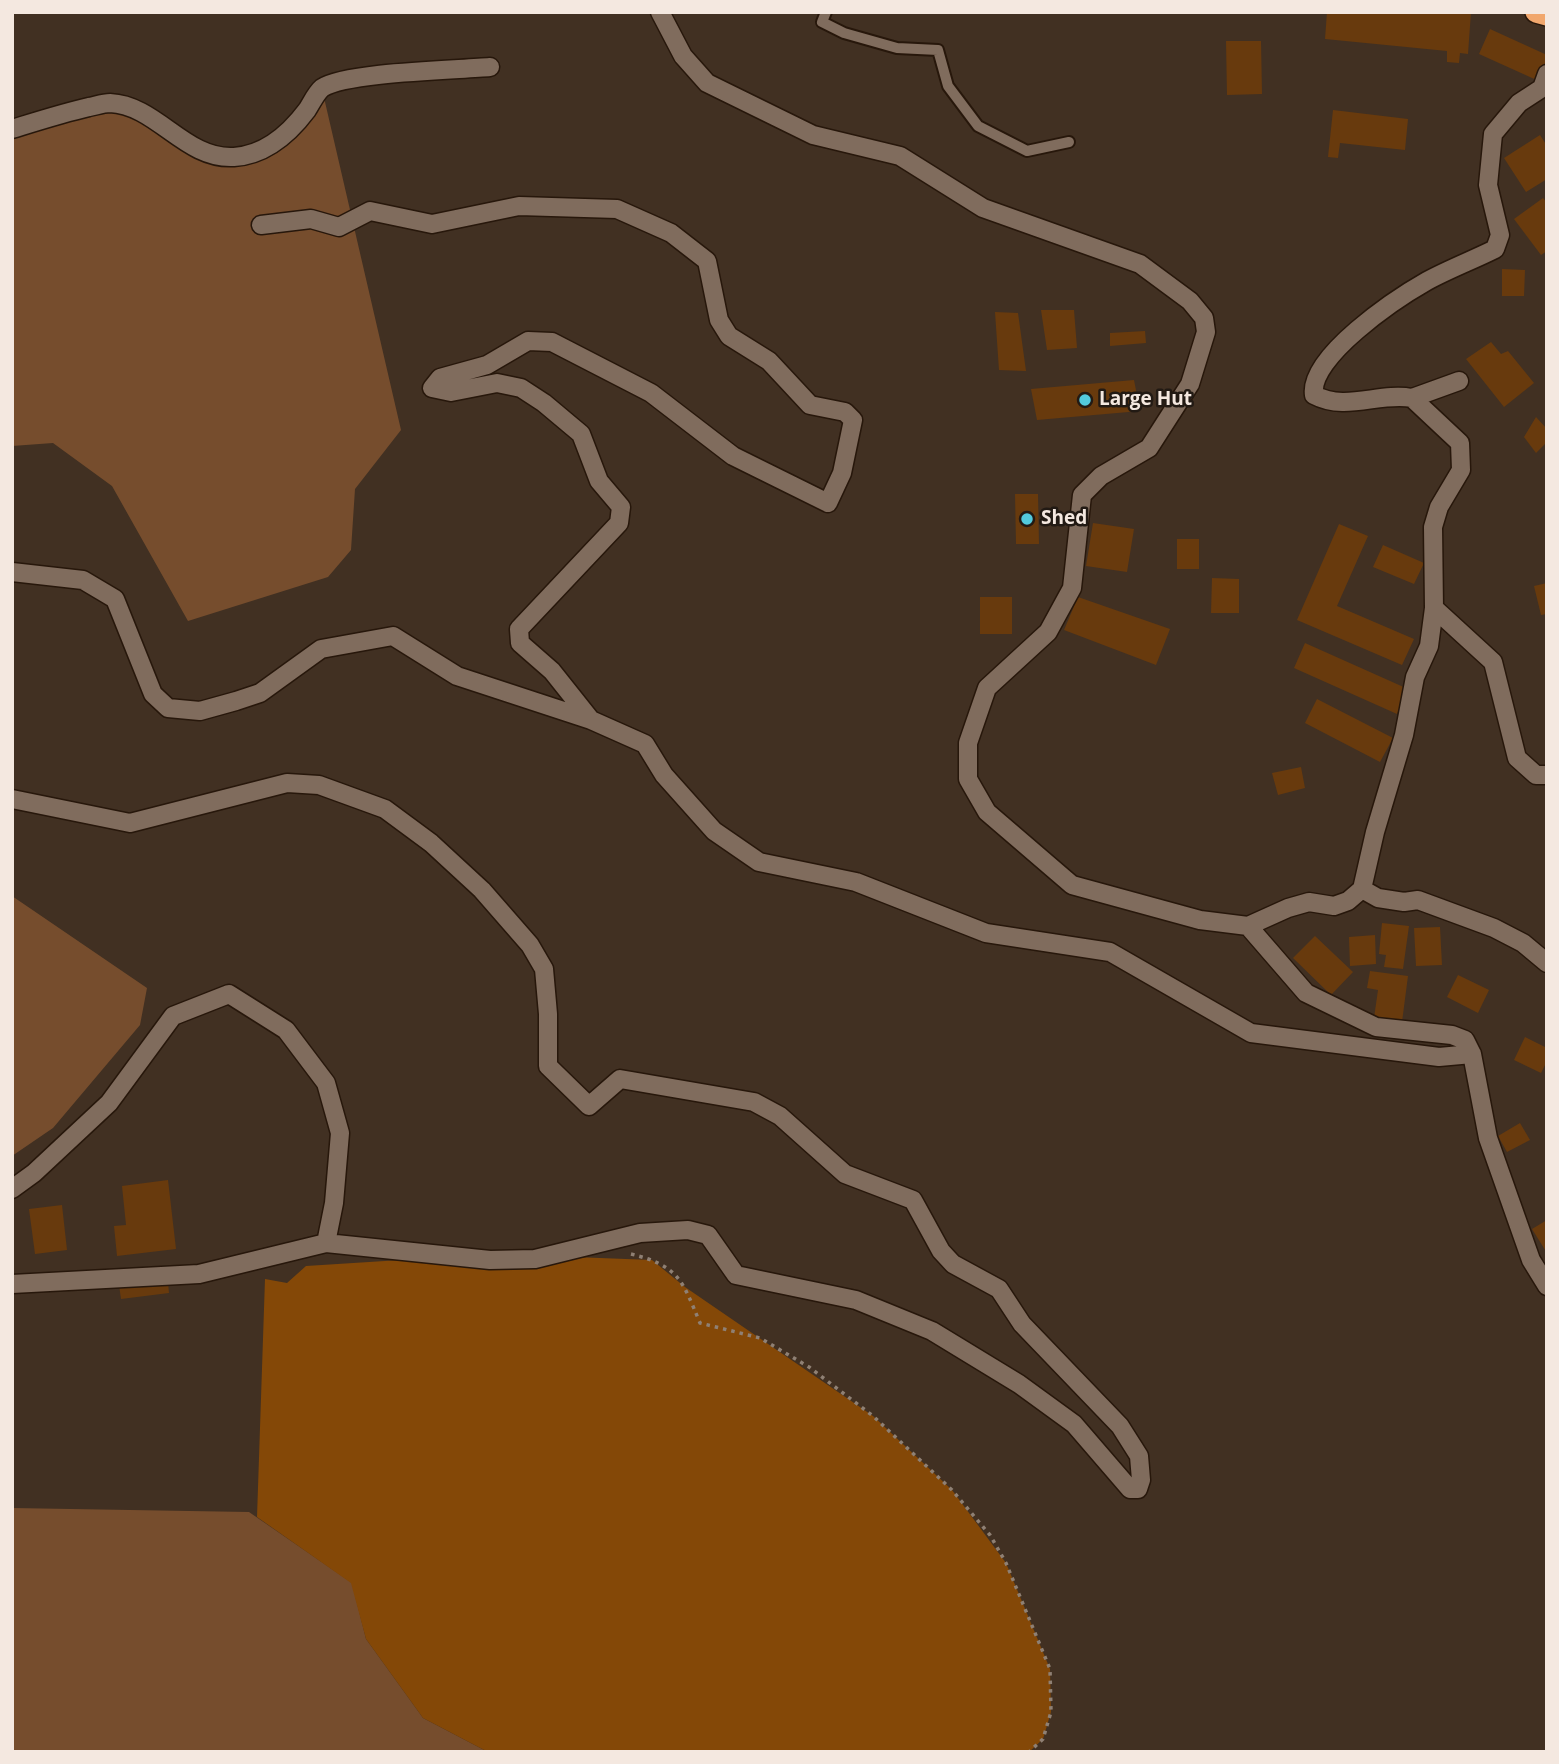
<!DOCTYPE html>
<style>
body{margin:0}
#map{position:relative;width:1559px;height:1764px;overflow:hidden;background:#413022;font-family:"Open Sans",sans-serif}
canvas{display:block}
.frame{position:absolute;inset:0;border:14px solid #f4e8e0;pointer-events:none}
</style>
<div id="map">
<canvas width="1559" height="1764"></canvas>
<div class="frame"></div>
</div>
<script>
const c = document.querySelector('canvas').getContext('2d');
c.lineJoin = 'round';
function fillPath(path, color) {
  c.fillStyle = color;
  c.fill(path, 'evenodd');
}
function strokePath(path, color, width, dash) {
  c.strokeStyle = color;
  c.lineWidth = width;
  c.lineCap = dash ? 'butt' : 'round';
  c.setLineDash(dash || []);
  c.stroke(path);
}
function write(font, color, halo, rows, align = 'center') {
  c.font = font + ' "Open Sans",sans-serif';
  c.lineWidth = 5;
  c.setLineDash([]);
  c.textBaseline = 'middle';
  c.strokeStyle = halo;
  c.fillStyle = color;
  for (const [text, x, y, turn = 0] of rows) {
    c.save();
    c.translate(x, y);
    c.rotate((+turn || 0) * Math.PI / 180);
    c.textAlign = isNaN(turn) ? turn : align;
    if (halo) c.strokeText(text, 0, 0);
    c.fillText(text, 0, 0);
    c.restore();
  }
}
const green = new Path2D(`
 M322 89 401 430 355 489 351 550 328 577 188 621 112 486 53 443 12 446V129L109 103 216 157 259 153Z
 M12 896 147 988 140 1025 53 1128 12 1156Z
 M12 1508 249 1512 352 1583 366 1639 423 1718 488 1752H12Z`);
const forest = new Path2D(`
 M495 1254 652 1260 685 1287 873 1416 952 1490 1006 1563 1050 1669 1051 1712 1043 1739 1029 1752H488L423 1718 366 1639 351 1583 257 1517 265 1279 287 1283 306 1266Z`);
const building = new Path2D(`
 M1327 12H1471L1468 54 1460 53 1459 63 1447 62V51L1325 39Z
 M1490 29 1547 55V67L1541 82 1479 54Z
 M1226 41H1261L1262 94 1227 95Z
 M1333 110 1408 119 1405 150 1340 143 1338 158 1328 157Z
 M1540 135 1547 146V179L1526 192 1504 158Z
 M1543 198 1547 203V251L1541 255 1514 219Z
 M1502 269 1525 270 1524 296H1502Z
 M1041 310H1074L1077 348 1047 350Z
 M995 312 1018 313 1026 371 999 370Z
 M1145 331 1146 343 1110 346V333Z
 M1491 342 1501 354 1508 351 1534 383 1504 407 1466 359Z
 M1134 380 1140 411 1037 420 1031 389Z
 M1536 417 1547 429V442L1536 453 1524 437Z
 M1015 494H1038L1039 544H1016Z
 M1093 523 1134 529 1127 572 1086 566Z
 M1339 524 1368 536 1337 606 1414 639 1402 665 1297 620Z
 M1177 539H1199V569H1177Z
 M1383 545 1424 563 1414 584 1373 567Z
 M1212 578 1239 579V613H1211Z
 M1547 583V614L1541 615 1534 586Z
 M980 597H1012V634H980Z
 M1078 597 1170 629 1156 665 1064 630Z
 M1305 643 1408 689 1397 714 1294 668Z
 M1317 699 1393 738 1380 762 1305 723Z
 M1301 767 1305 788 1278 795 1272 773Z
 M1382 923 1409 926 1403 969 1384 967 1386 955 1379 954Z
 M1440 927 1442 965 1416 966 1414 928Z
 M1375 935 1376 964 1350 966 1349 937Z
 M1315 936 1353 972 1331 995 1293 958Z
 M1370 971 1408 976 1402 1022 1374 1018 1378 990 1367 988Z
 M1458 975 1489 990 1478 1013 1447 997Z
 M1525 1037 1547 1048V1061L1541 1073 1514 1060Z
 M1520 1123 1530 1140 1507 1152 1498 1136Z
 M168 1180 176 1249 117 1256 114 1226 126 1225 122 1186Z
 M62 1205 67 1250 35 1254 29 1209Z
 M1547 1220V1253L1532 1229Z
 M167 1272 169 1293 121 1299 118 1278Z`);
const path = new Path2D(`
 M631 1254C679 1266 682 1280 700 1323L760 1338 809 1367 873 1416 952 1490 990 1535 1006 1563 1050 1669 1051 1712 1043 1739 1029 1752`);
const lane = new Path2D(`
 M826 12 822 22 844 33 897 48 938 50 948 86 978 126 1027 151 1069 142`);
const street = new Path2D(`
 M660 12 683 56 707 83 813 135 900 156 983 208 1140 264 1190 301 1204 318 1206 332 1190 384 1149 448 1101 476 1082 495 1072 588 1048 632 987 688 968 743V779L987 812 1072 885 1200 920 1248 926 1306 993 1376 1027 1452 1035 1465 1040 1472 1054 1488 1138 1531 1260 1547 1286
 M12 129C38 121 63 113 89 107 95 106 103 103 110 103 157 105 185 160 234 157 265 155 289 134 307 110 311 104 316 93 322 88 346 72 456 70 490 67
 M261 225 311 219 339 227 370 211 432 224 519 206 617 209 671 233 707 261 719 320 729 336 769 361 810 405 845 412 853 420 842 473 828 503 733 456 651 393 552 342 528 341 487 365 440 378 432 388 451 392 497 383 521 388 544 403 581 434 599 481 621 507 619 523 519 629 520 643 552 671 591 720
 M1459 381 1412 398 1460 443 1461 470 1439 507 1433 527 1434 608 1493 662 1517 758 1536 775H1547
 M1412 398C1379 392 1346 412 1314 395 1308 357 1397 298 1427 281 1449 269 1473 260 1495 249L1500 235 1488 185 1493 134 1519 103 1542 88 1547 74
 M12 572 83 580 115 599 153 694 168 708 200 711 236 701 260 693 321 649 393 636 457 676 591 720 645 744 664 775 714 831 759 862 856 882 986 933 1110 952 1251 1033 1439 1057 1472 1054
 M12 799 130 823 287 783 319 785 385 809 431 843 482 890 530 945 544 969 548 1014V1066L589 1106 620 1079 754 1102 780 1116 845 1174 913 1200 941 1251 953 1264 999 1289 1022 1324 1120 1426 1139 1456 1141 1480 1138 1489H1130L1074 1424 1019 1384 932 1331 856 1300 736 1275 708 1235 688 1230 640 1233 535 1259 490 1260 326 1243 199 1274 12 1284
 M1362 889 1378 898 1404 902 1418 900 1494 928 1523 943 1547 963
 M1248 926 1288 908 1309 902 1334 906 1348 901 1362 889 1375 832 1404 735 1415 677 1429 646 1434 608
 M12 1189 34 1173 109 1103 173 1016 229 994 286 1030 326 1083 340 1133 334 1203 326 1243`);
const highway = new Path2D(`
 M1536 12 1547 15`);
const markers = [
 [1085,400,7,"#53cadc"],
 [1027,519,7,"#53cadc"]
];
const poiNames = [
 ["Large Hut",1099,400],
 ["Shed",1041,519]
];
fillPath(green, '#764d2d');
fillPath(forest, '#844807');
fillPath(building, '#683a0d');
strokePath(lane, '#27170b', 14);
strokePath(street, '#27170b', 21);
strokePath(highway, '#27170b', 24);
strokePath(path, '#8f8074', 3.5, [3.5, 5]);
strokePath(lane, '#806c5d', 10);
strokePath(street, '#806c5d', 18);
strokePath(highway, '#f1a76d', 21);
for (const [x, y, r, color] of markers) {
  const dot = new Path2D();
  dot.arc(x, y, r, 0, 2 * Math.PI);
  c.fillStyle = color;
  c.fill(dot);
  strokePath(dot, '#221a14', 2.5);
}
write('bold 19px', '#f4e8e0', '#221a14', poiNames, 'left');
</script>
